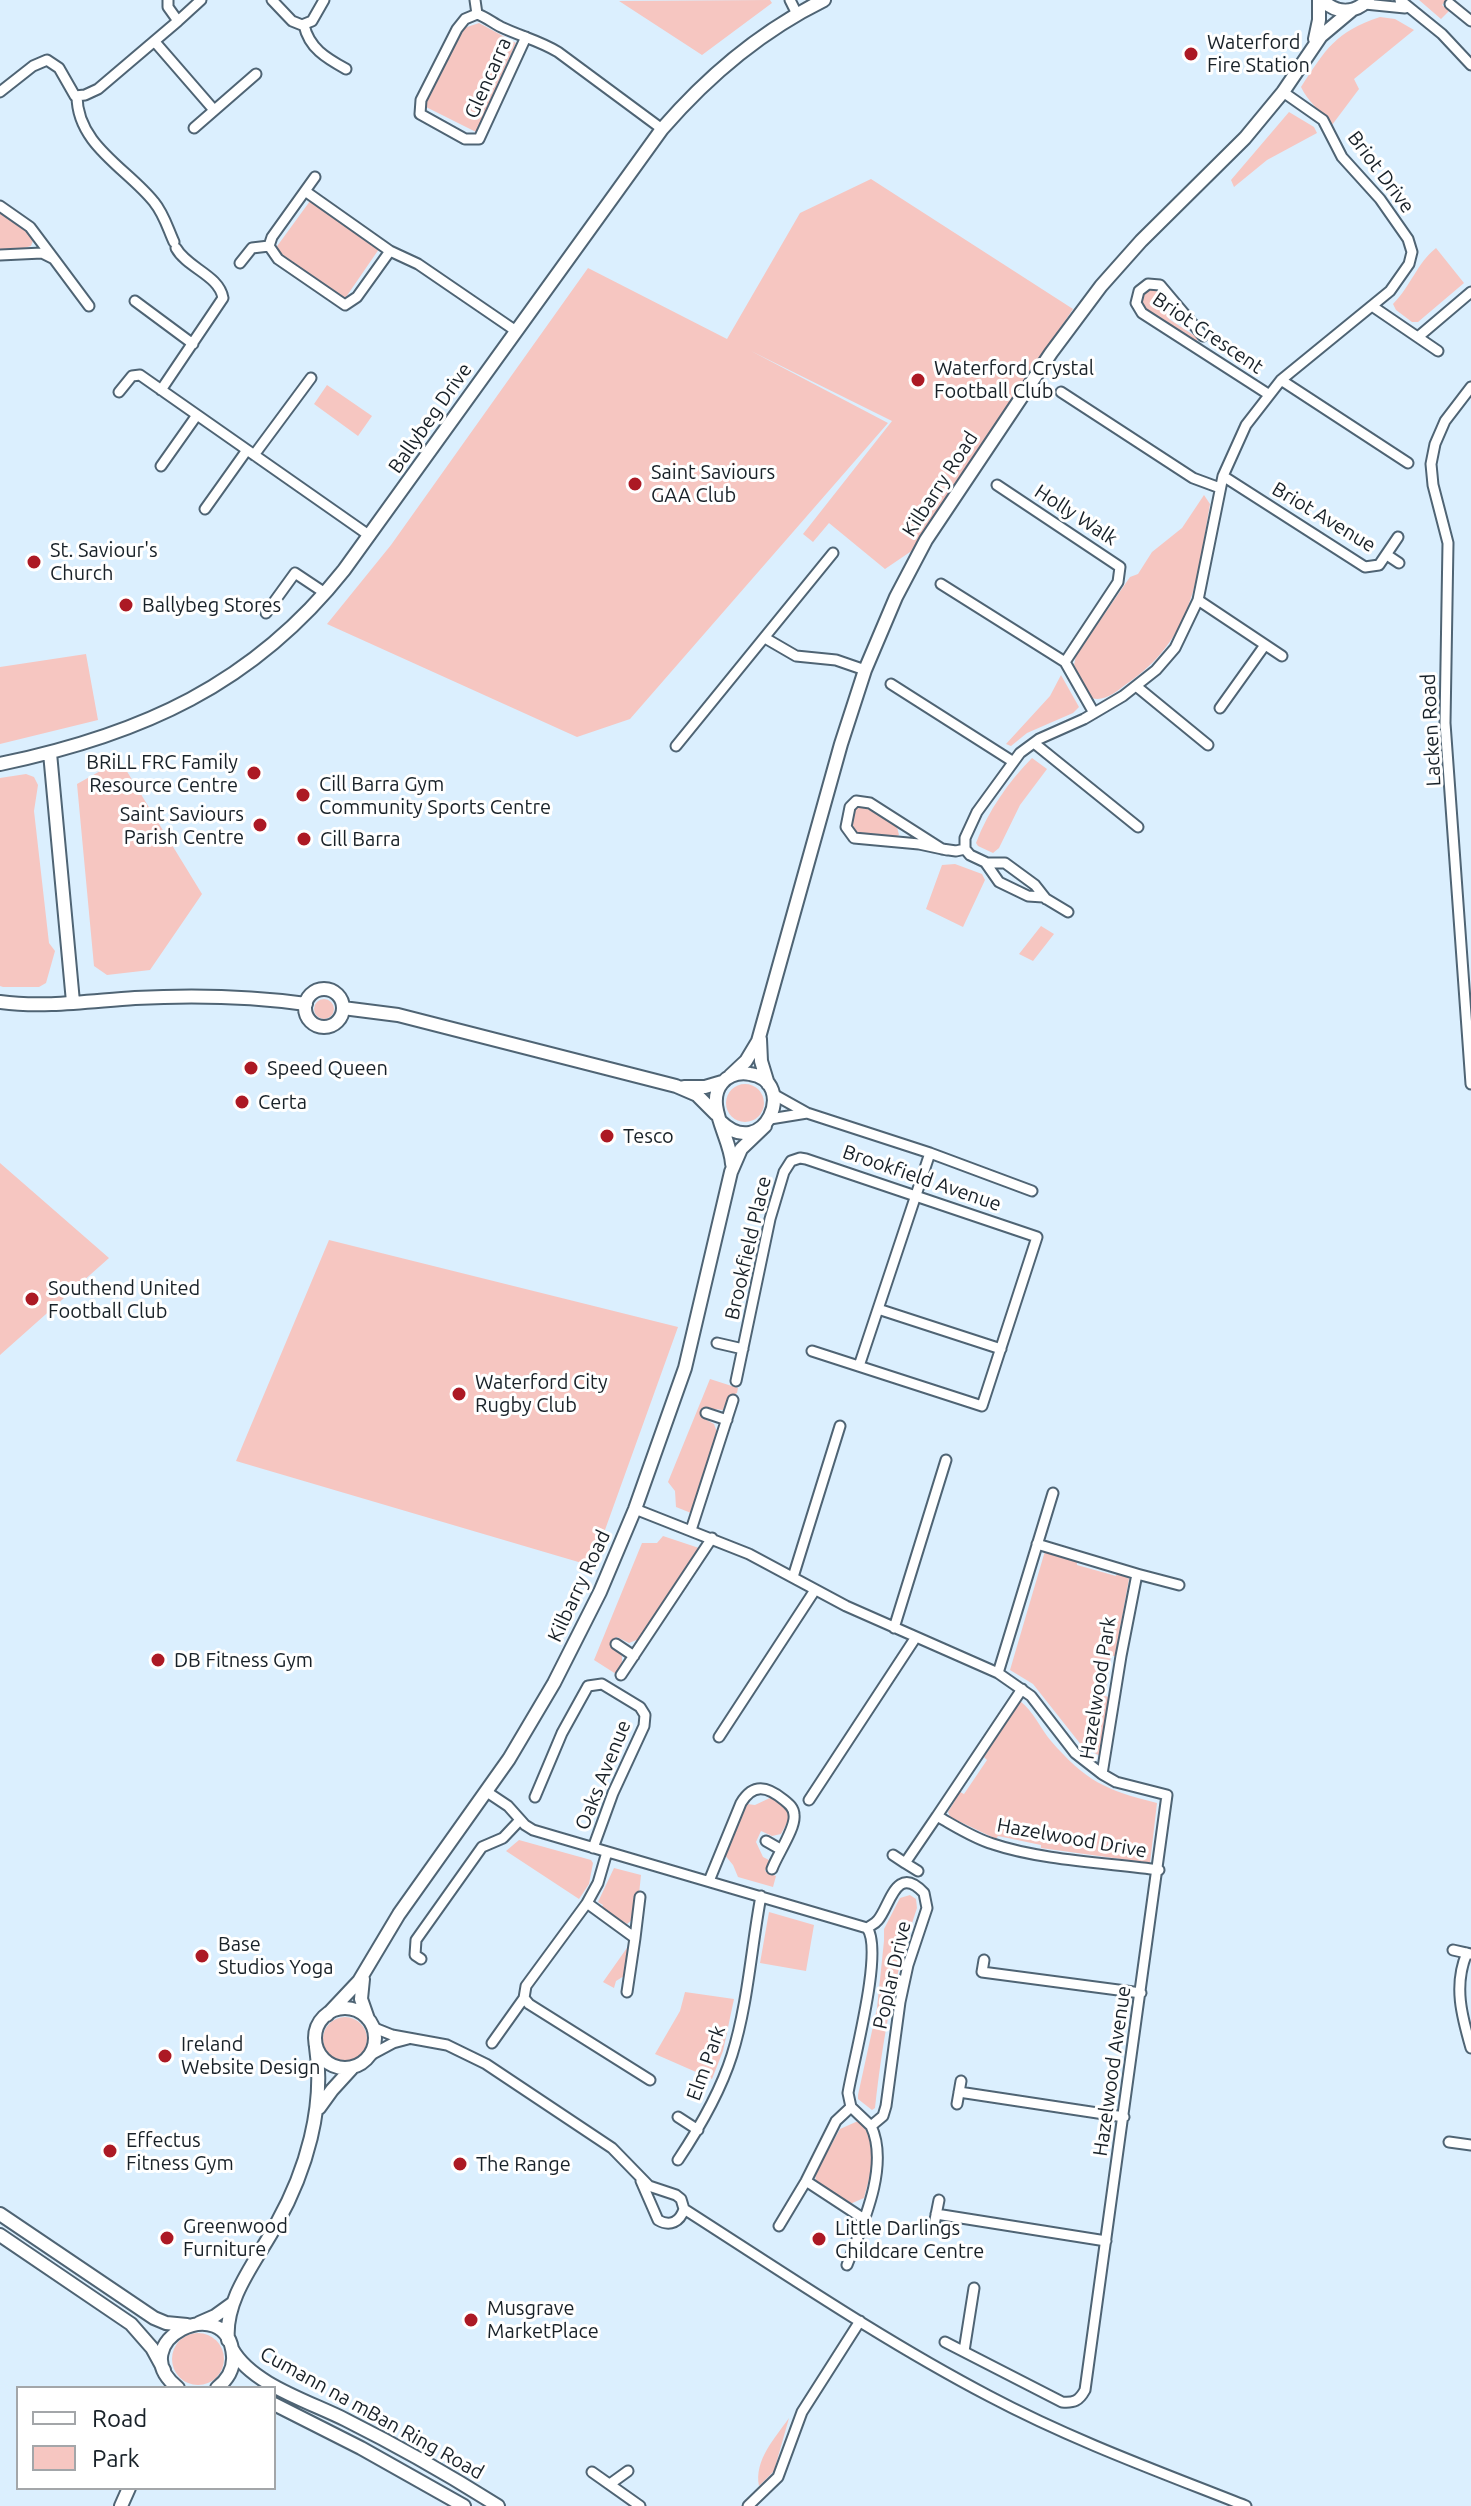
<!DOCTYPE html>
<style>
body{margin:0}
#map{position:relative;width:1471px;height:2506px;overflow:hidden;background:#dbeffe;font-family:Ubuntu,sans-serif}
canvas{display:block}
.legend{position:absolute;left:16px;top:2386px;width:260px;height:104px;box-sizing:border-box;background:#fff;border:2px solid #a3a6a9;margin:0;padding:10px 14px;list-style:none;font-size:24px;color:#182128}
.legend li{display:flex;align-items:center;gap:16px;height:40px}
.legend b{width:40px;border:2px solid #a3a6a9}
</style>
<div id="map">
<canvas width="1471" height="2506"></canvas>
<ul class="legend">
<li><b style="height:10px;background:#fff"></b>Road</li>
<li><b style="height:22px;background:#f6c6c1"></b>Park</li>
</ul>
</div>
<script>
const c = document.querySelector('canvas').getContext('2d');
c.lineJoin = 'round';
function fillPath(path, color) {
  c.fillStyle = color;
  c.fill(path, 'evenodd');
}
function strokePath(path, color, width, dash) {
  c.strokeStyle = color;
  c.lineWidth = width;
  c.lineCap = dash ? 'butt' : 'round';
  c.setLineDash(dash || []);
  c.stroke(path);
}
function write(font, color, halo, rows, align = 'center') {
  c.font = font + ' Ubuntu,sans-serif';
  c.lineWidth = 6;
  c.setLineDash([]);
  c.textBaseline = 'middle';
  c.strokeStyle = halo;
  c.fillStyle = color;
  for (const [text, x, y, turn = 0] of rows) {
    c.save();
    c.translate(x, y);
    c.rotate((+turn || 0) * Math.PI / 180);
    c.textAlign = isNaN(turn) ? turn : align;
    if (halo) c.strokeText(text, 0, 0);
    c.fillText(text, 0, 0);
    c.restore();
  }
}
const green = new Path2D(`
 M770 0 772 3 702 55 619 1Z
 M1419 0H1446L1442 5 1449 11 1441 19Z
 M1380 17 1395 19 1414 30 1354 79 1359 89 1332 125C1322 112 1307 101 1301 87 1326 49 1335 32 1380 17Z
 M479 23 516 43 476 132 424 106 464 28Z
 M1289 112 1314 127 1317 133 1267 160 1234 187 1231 180Z
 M871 179 1073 309 913 550 885 569 829 523 813 542 803 534 892 421 751 351 888 423 630 719 577 737 327 624 391 545 588 268 727 339 800 213Z
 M310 201 379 249 344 300 275 249Z
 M0 212 22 226 34 238 31 246 16 250 0 249Z
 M1436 248 1464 283 1418 322H1412L1396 310 1393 304C1411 286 1417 263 1436 248Z
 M1152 288 1158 290 1167 301 1163 306 1169 319 1198 338 1197 341 1143 307 1142 295 1146 290Z
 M327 385 372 416 358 436 314 404Z
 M1204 495 1210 504C1197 579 1194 639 1125 685 1116 692 1104 702 1092 698L1074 665 1076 655 1130 577 1138 574 1152 552 1182 528Z
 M86 654 98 720 0 744V667Z
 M1061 675 1079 707 1073 713 1027 733 1011 746 1006 744 1050 696Z
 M1032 758 1047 769 1020 805 999 848 993 853 978 846 976 843C988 811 1009 781 1032 758Z
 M120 760 202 894 150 970 107 975 94 966 77 784Z
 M26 774 34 777 38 785 34 811 49 943 55 951 46 983 39 987H3L0 986V778Z
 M858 807 869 809 897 827 899 835 895 837 855 832 851 822 854 810Z
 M955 864 982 874 985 880 963 927 926 909 942 865Z
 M1041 926 1054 934 1033 961 1019 954Z
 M314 1009a10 10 0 1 1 20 0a10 10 0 1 1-20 0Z
 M726 1103a19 19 0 1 1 38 0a19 19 0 1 1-38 0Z
 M0 1163 109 1258 0 1355Z
 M329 1240 678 1327 592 1566 236 1461Z
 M710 1379 738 1388 737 1393 728 1398 723 1410 704 1408 701 1417 714 1424 717 1432 691 1513 676 1507 675 1491 668 1482Z
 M663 1536 699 1548 639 1639 629 1643 617 1637 611 1646 622 1656V1662L616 1674 594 1660 642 1543H657Z
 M1045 1551 1077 1561V1565L1116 1576 1117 1573 1127 1576 1129 1579 1115 1656H1111L1105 1696 1109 1697 1100 1756 1082 1746 1033 1684 1010 1670Z
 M1020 1701C1034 1712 1040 1728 1051 1741 1086 1781 1105 1790 1157 1803L1150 1863 1041 1848V1845L998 1836 996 1839 950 1817 948 1812 960 1792 964 1794 987 1760 984 1757Z
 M772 1797 787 1809 790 1817 781 1834 772 1836 761 1831 756 1842 763 1857 769 1860 765 1871 776 1876 773 1887 738 1877 733 1865 724 1854 747 1804 755 1805Z
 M519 1840 591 1860 593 1863 589 1884 579 1899 506 1851Z
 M614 1868 641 1875 639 1894 634 1895 632 1920 627 1924 601 1908 603 1905 598 1902Z
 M910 1895 916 1899 917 1908C894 1976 883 2036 875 2108L872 2110 858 2099V2095L877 2008 884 1941V1929L900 1898Z
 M769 1912 814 1925 806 1971 760 1963Z
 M629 1945 624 1976 616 1981 614 1988 603 1982Z
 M685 1992 734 1999 723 2051 712 2079 655 2054 680 2011Z
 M323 2039a22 22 0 1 1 44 0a22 22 0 1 1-44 0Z
 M858 2121C882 2143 871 2171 864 2198L850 2204 816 2181 815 2174 840 2129Z
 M172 2359a26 26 0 1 1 52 0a26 26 0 1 1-52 0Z
 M789 2418 774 2471 759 2486C754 2460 775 2438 789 2418Z`);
const street = new Path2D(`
 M272 0 292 21 302 25 312 21 324 0
 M475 0 477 14
 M790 0 797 14
 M1400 0 1442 34 1471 65
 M1365 4 1405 8
 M1450 4 1471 21
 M178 21 201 0
 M304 25C309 48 326 58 346 69
 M526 37 479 139H465L420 114 421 100 457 29 465 19 477 14C486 17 493 23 501 27 520 36 540 41 558 52L662 129
 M155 42 214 110
 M0 92 33 66 47 60 59 68 75 96 85 95 98 89 178 21 168 7V0
 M77 96C77 145 128 169 154 202 164 214 168 229 174 242
 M194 128 256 74
 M305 191 390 251 418 264 516 331
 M0 206 30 227 54 259 42 253 0 255
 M269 246 278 259 345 305 357 297 390 251
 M54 259 89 306
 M240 263 252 248 269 246 272 237 315 177
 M135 301 193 344
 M1372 306 1438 351
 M1203 336 1160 285 1148 284 1139 291 1136 303 1142 313 1268 394
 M1418 337 1471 292
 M1281 380 1408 463
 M1471 387 1445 421 1435 444 1431 464 1433 485 1448 543 1445 723 1471 1084
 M161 390 223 298C219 275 187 268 176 248
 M119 392 132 376 140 375 370 536
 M1061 392 1193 478 1220 488
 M254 455 311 378
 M161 466 197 415
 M1223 476 1365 567 1379 565 1398 537
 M997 485 1120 567 1118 582 1065 662 1094 713
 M205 509 247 450
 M1387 555 1399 563
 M941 584 1065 662
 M1198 600 1282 656
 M266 613 295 573 325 593
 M765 638 796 656 836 660 865 670
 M891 684 1012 761
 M1136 686 1208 745
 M1220 708 1265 645
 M1034 743 1138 827
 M676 746 833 553
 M965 849V838L977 812 1020 753 1039 739 1084 719 1123 696 1156 670 1175 648 1198 600 1223 476 1246 425 1281 380 1390 291 1409 264 1412 252 1408 239 1380 199 1342 157 1323 120 1283 92
 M965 849 970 855 987 863H1005L1035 885 1046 899
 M947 850 919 844 854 838 846 827 850 807 856 801 870 803 942 849 956 851 965 849
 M985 862 999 882 1028 896 1043 897 1068 912
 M773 1094 807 1113 930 1153 859 1366
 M770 1119 807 1113
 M930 1153 1032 1191
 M878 1309 1001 1349
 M717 1343 743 1349
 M736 1381 770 1219 784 1172 791 1161 800 1158 806 1159 1037 1237 982 1406 812 1351
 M706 1413 727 1420
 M635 1509 749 1554 846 1606 998 1673 1031 1696 1075 1753 1102 1774 1121 1656 1137 1574 1037 1544
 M691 1530 733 1400
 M1137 1574 1179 1585
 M793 1577 840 1426
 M894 1628 946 1460
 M616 1644 634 1656
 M998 1673 1053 1493
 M621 1675 712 1538
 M1022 1689 937 1816C955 1826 973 1838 993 1844 1040 1860 1108 1863 1159 1870
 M719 1737 815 1590
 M487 1792 508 1806 525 1825 533 1830 867 1928
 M535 1797 562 1733 588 1686 602 1684 640 1707 645 1715 644 1726 613 1793 593 1848
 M809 1800 916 1637
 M766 1841 780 1849
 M607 1852 598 1883 587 1903 635 1938 627 1992
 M893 1855 905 1863 937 1816
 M905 1863 918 1871
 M709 1881 741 1803C753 1783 767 1786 784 1800 789 1804 794 1808 794 1815 796 1828 777 1855 772 1869
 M587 1903 526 1986 524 1998 529 2004 650 2080
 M635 1938 640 1897
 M1453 1950 1471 1954
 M1467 1953C1453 1985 1462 2017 1471 2048
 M421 1959 415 1955 416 1940 482 1847 503 1838 520 1820
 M984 1960 982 1972 1141 1993
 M372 2027 392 2035 447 2045 486 2064 612 2148 649 2186 676 2195 681 2199 684 2209C784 2273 884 2341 989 2396 1072 2440 1160 2472 1246 2506
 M492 2043 524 1998
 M367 2057 393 2043 408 2039
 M959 2092 1124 2117
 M957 2104 961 2081
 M851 2107 871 2126
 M678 2117 698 2130
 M1449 2142 1471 2145
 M678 2160C700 2127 720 2093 732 2055 748 2004 751 1949 761 1896
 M641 2181 658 2220C670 2227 680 2222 684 2209
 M806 2181 864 2219
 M936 2214 1106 2241
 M779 2226 806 2181 836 2121 851 2107 848 2093C853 2062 884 1950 867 1928 871 1925 875 1924 878 1920 890 1906 896 1863 924 1893L927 1908 908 1965 900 2002 886 2106 883 2116 871 2126C890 2166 862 2226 847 2265
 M933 2230 939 2200
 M945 2342 1062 2402C1074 2403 1079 2401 1085 2390L1167 1795 1116 1782 1102 1774
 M964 2351 974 2288
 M592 2472 640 2506
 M610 2484 628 2471
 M748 2506 778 2477 802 2412 860 2321`);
const secondary = new Path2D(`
 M1322 0C1337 14 1354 14 1368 0
 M1315 39 1319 20V0
 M50 753 73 1002
 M0 764C140 735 253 685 344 570L662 129C707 77 761 31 824 0
 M305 1008a19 19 0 1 1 38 0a19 19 0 1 1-38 0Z
 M0 1002C44 1008 90 1001 135 998 192 995 249 996 306 1004
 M343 1008 398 1015 676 1086 697 1095 716 1114
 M760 1039 761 1061 768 1084
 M730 1076 746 1061 758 1041 841 744 865 670 896 597 926 540 1051 353 1101 286 1141 241 1245 138 1283 92 1321 36 1352 10
 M684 1087H705L722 1082
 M720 1121C764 1164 799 1081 750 1074 739 1072 729 1075 722 1083 704 1104 731 1138 732 1164
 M363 1979 361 1999 368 2019
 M315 2038a30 30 0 1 1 60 0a30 30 0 1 1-60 0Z
 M327 2015 359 1981 399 1914 509 1759 554 1683 600 1592 635 1509 685 1368 731 1172 741 1149 765 1126
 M319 2108 332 2090 353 2067
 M0 2214 154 2318 166 2323 187 2325
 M0 2235 131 2324 152 2348 164 2370
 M199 2323 215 2316 233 2303
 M228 2340C224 2298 258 2259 277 2223 306 2171 325 2107 316 2047
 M232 2349C252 2385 311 2402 346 2420 398 2446 449 2475 498 2506
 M178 2388C120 2342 228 2288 233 2356 234 2370 227 2380 217 2388
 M274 2404 361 2448 464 2506
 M121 2506 129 2488`);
const markers = [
 [1191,54,8,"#ac1924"],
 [918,380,8,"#ac1924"],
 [635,484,8,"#ac1924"],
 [34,562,8,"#ac1924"],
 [126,605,8,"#ac1924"],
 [254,773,8,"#ac1924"],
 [303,795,8,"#ac1924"],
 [260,825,8,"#ac1924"],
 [304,839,8,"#ac1924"],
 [251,1068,8,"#ac1924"],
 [242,1102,8,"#ac1924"],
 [607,1136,8,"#ac1924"],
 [32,1299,8,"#ac1924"],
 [459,1394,8,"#ac1924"],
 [158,1660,8,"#ac1924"],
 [202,1956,8,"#ac1924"],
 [165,2056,8,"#ac1924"],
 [110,2151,8,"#ac1924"],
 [460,2164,8,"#ac1924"],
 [167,2238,8,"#ac1924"],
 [819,2239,8,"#ac1924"],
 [471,2320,8,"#ac1924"]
];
const poiNames = [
 ["Waterford",1207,42],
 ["Fire Station",1207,65],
 ["Waterford Crystal",934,368],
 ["Football Club",934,391],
 ["Saint Saviours",651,472],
 ["GAA Club",651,495],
 ["St. Saviour's",50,550],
 ["Church",50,573],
 ["Ballybeg Stores",142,605],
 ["BRiLL FRC Family",238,762,"right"],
 ["Resource Centre",238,785,"right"],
 ["Cill Barra Gym",319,784],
 ["Community Sports Centre",319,807],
 ["Saint Saviours",244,814,"right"],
 ["Parish Centre",244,837,"right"],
 ["Cill Barra",320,839],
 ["Speed Queen",267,1068],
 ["Certa",258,1102],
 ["Tesco",623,1136],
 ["Southend United",48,1288],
 ["Football Club",48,1311],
 ["Waterford City",475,1382],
 ["Rugby Club",475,1405],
 ["DB Fitness Gym",174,1660],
 ["Base",218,1944],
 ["Studios Yoga",218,1967],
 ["Ireland",181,2044],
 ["Website Design",181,2067],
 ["Effectus",126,2140],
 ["Fitness Gym",126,2163],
 ["The Range",476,2164],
 ["Greenwood",183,2226],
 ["Furniture",183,2249],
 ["Little Darlings",835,2228],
 ["Childcare Centre",835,2251],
 ["Musgrave",487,2308],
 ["MarketPlace",487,2331]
];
const streetNames = [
 ["Glencarra",488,78,-66],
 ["Briot Drive",1381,172,53],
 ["Briot Crescent",1208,333,34],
 ["Ballybeg Drive",430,418,-55],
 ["Kilbarry Road",940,484,-57],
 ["Holly Walk",1076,515,33],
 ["Briot Avenue",1324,517,31],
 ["Lacken Road",1431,730,-93],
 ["Brookfield Avenue",922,1178,19],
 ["Brookfield Place",748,1248,-77],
 ["Kilbarry Road",579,1586,-65],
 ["Hazelwood Park",1098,1688,-81],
 ["Oaks Avenue",603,1775,-68],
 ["Hazelwood Drive",1072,1838,10],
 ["Poplar Drive",892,1975,-77],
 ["Elm Park",706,2063,-70],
 ["Hazelwood Avenue",1112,2071,-82],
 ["Cumann na mBan Ring Road",372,2413,29]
];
fillPath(green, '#f6c6c1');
strokePath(street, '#4f6474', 13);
strokePath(secondary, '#4f6474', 16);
strokePath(street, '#fff', 9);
strokePath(secondary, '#fff', 12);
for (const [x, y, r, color] of markers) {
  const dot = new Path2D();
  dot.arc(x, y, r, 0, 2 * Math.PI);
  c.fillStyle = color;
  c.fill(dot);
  strokePath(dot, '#fff', 3);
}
write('20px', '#182128', '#fff', poiNames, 'left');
write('20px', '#182128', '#fff', streetNames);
</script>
